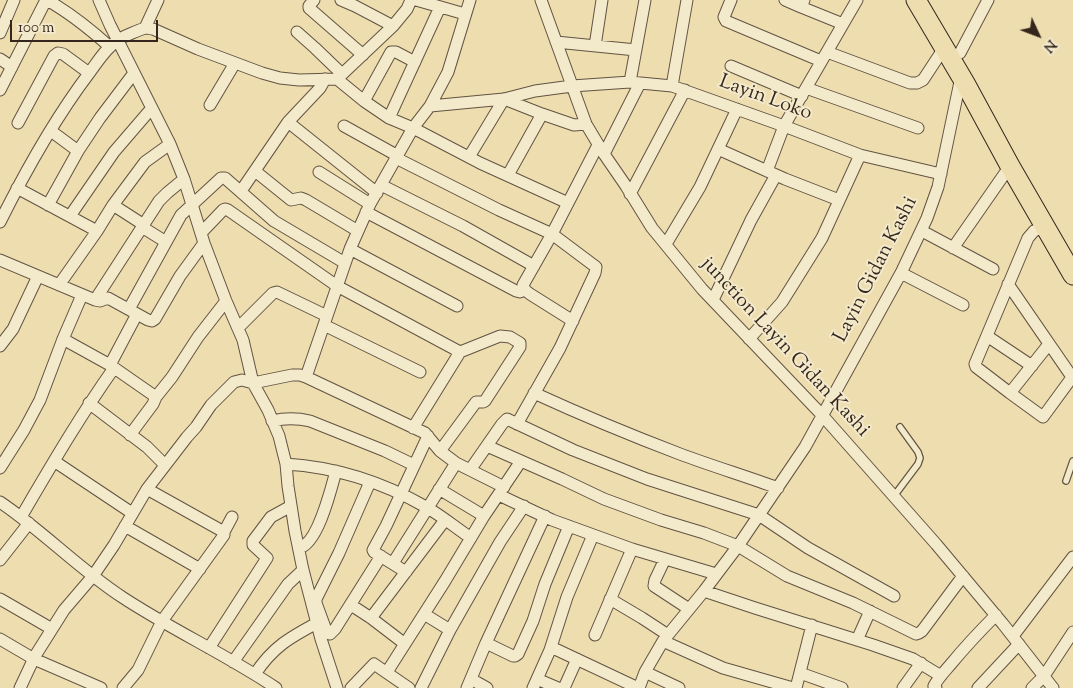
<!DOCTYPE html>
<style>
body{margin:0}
#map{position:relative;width:1073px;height:688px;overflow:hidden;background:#edddaf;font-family:"Sorts Mill Goudy",serif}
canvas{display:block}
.north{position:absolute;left:1013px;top:10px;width:50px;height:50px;-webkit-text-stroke:4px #f3e9cb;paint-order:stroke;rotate:133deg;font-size:14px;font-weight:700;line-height:20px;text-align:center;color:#34261d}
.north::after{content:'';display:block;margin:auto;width:18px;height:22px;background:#34261d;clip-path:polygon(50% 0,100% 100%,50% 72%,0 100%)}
.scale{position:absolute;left:10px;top:20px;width:148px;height:22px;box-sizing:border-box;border:2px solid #34261d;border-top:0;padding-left:6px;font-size:15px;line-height:18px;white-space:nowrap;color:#34261d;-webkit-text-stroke:4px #f3e9cb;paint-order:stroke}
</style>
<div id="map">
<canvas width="1073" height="688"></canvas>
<div class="north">N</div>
<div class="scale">100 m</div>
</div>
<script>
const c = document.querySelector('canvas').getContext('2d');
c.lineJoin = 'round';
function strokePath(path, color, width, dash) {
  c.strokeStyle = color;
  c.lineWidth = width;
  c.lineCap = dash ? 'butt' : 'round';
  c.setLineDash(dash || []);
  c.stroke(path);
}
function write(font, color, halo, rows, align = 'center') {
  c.font = font + ' "Sorts Mill Goudy",serif';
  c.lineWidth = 4;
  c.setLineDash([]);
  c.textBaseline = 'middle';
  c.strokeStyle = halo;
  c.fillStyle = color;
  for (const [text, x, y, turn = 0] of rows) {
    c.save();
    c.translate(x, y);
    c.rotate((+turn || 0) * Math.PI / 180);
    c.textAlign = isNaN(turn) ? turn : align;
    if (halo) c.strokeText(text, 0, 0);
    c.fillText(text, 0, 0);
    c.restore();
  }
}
const service = new Path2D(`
 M1066 481 1073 461
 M894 496 918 464 920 458 918 452 900 427`);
const minor = new Path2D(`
 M47 0C70 13 90 29 110 47
 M99 0 110 25 170 144 184 179 204 243 226 301 243 340 253 383 268 410 279 436 286 464 288 486 295 531 303 570 321 639 337 688
 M314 0 309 6V8L363 55
 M341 0 355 6 393 26
 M416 0 465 14
 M541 0 586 124 604 154 626 186 652 228 702 289 822 415 936 544 1003 624 1053 688
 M731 0 724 17 726 21 821 61
 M785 0 801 7
 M804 0 801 7 843 24
 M145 28 158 0
 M297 32 315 48 342 74
 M0 33 14 0
 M556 42 636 50
 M595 46 602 0
 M827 52 910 83H917L923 80 944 48
 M960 53 988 0
 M0 59 12 67
 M731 66 802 96
 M337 79 393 26 407 9 411 0
 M630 82 645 0
 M672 86 687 0
 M806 88 918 128
 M0 90 46 0
 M364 101 391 52H396L415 62
 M210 105 235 63
 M430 106 504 99 535 91 572 86 630 82 672 86 784 126 860 155 941 174
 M389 118 440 7
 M288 122 377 193
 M18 123 54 56 58 53 63 54 89 73
 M344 126 398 156
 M51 131 78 151
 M718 149 785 179 839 200
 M604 154 640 83
 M469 157 504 99 542 114 574 125 586 124
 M396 158 499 210 552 234 596 267 595 273 560 348 517 424
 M255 171 291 200 301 198 306 200 358 231
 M767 171 784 126 857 0
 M319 172 370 204
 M508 175 542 114
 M381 185 463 226 534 266
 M17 188 97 231
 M241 191 288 122 320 88 325 79
 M630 194 685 90
 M48 205 78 151 100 118 134 73
 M113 205 144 225
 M366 212 516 291 520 292 525 290
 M70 216 114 152 151 109
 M0 222C26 170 55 118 90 72 98 61 106 48 118 40 122 37 141 29 146 28 148 28 151 29 153 29L198 49 262 73 280 78 299 80 337 79 364 101 389 118 413 128 480 163 568 203
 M142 227 166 242
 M922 231 993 269
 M201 233 223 210 225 209 228 210 337 286 460 352
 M666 244 700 187 737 109
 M953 248 1010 166
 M350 249 457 306
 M0 260 95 300 100 301 108 298 148 320 152 321 155 319 180 276 204 243
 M901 273 963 305
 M1008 284 1072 377
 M59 285 97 231 113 205 145 162 170 144
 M95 300 159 201 167 193 184 179
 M713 300 751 220 776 175
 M129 309 181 215 221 178H225L274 221 345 263
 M573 321 530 294 525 290 523 285 552 234 598 145
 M324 325 420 372
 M238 328 273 293 277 292 327 316
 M987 336 1032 366
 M63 339 110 365 156 397
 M749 339 782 302 822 238 860 155
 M1049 344 1010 393 1043 417 1073 376
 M0 346 13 329 38 276
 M110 365 137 314
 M306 377 350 249 370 204 413 128 430 106 448 72 470 0
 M534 393C582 415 630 435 680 454 712 466 745 476 778 488
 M1010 393 976 367 975 364 1028 238 1034 231 1045 226
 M89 403 147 447 165 465
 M272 421C285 418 297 418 310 421L385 451 414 465
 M413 428 460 352 500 336 510 337 520 343V347L485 401 483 402H476L440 451
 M130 435 153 404 156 397 172 377 198 337 226 301
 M487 446 562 479 604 499 661 520 704 533 738 546 787 576 853 603 916 634 919 633 922 631 963 576
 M54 461 132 513
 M286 464C335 467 384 483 426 507 442 516 456 528 471 538
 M0 468 24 430 40 400 63 339 82 295
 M470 470 502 424 507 419 573 450 647 479 759 515 808 548 894 596
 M370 482 339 553 316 599V603L327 633 330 634 335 629 381 556
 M147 489 224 532
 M439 489 484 516
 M499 495 552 520 632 549 716 574
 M0 502C43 531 79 569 122 597 172 630 227 655 276 688
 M21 517C51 466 80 416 114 368
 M125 526 200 569
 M299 548C318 544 331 489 336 471
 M665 559 655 580 654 586 689 609
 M0 560 29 523
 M393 563 456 463
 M406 572 374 552 373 550 386 526 428 436
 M704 591 755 608 873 645 913 659 941 676
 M0 599 52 629
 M610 599 642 618 668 635
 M351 605 371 618 405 644
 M424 614 450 630
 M371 618 445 520
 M595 635 632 549
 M1013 636 1073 557
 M0 639 34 659 101 688
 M857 640 870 611
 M663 641 723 668 793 688
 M486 643 513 656H515L518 654 533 621 545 584 569 526
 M209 648 267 558 253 545V541L271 517 291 506
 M550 650 567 597 593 535
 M233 662 288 584 303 570
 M387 672 445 581 484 516 521 461
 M645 672 679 688
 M800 673 842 688
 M255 674C273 647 289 638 317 623
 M471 679 487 688
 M537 679 558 688
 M20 688 35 656 64 610 93 576 114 545 147 489 187 437 196 427 211 405 234 382 242 380 253 383 292 375H300L306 377 425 433 440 451 456 463 504 487
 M123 688 138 670 162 621 224 535V532L232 517
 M351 688 374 664 409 688
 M421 688 450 630 500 542 524 506
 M467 688 486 643 545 516
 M533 688 550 650 553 648 638 688
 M564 688 577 659
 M639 688 645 672 663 641 704 591 738 546 805 447 901 273 927 218 938 187 961 77
 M796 688 812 625
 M903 688 921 663
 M936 688 934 686C938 678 945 671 951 664 965 647 980 631 996 615
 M978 688 1019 644
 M1032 688 1044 676 1073 632`);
const primary = new Path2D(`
 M916 0 965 83 1010 166 1073 275`);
const streetNames = [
 ["Layin Loko",765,99,20],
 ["Layin Gidan Kashi",877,270,-63],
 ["junction Layin Gidan Kashi",784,348,47]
];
strokePath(service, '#625442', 8);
strokePath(minor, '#625442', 13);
strokePath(primary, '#34261d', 21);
strokePath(service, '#f3e9cb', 5.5);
strokePath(minor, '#f3e9cb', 11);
strokePath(primary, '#edddaf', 19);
write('20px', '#34261d', '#f3e9cb', streetNames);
</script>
